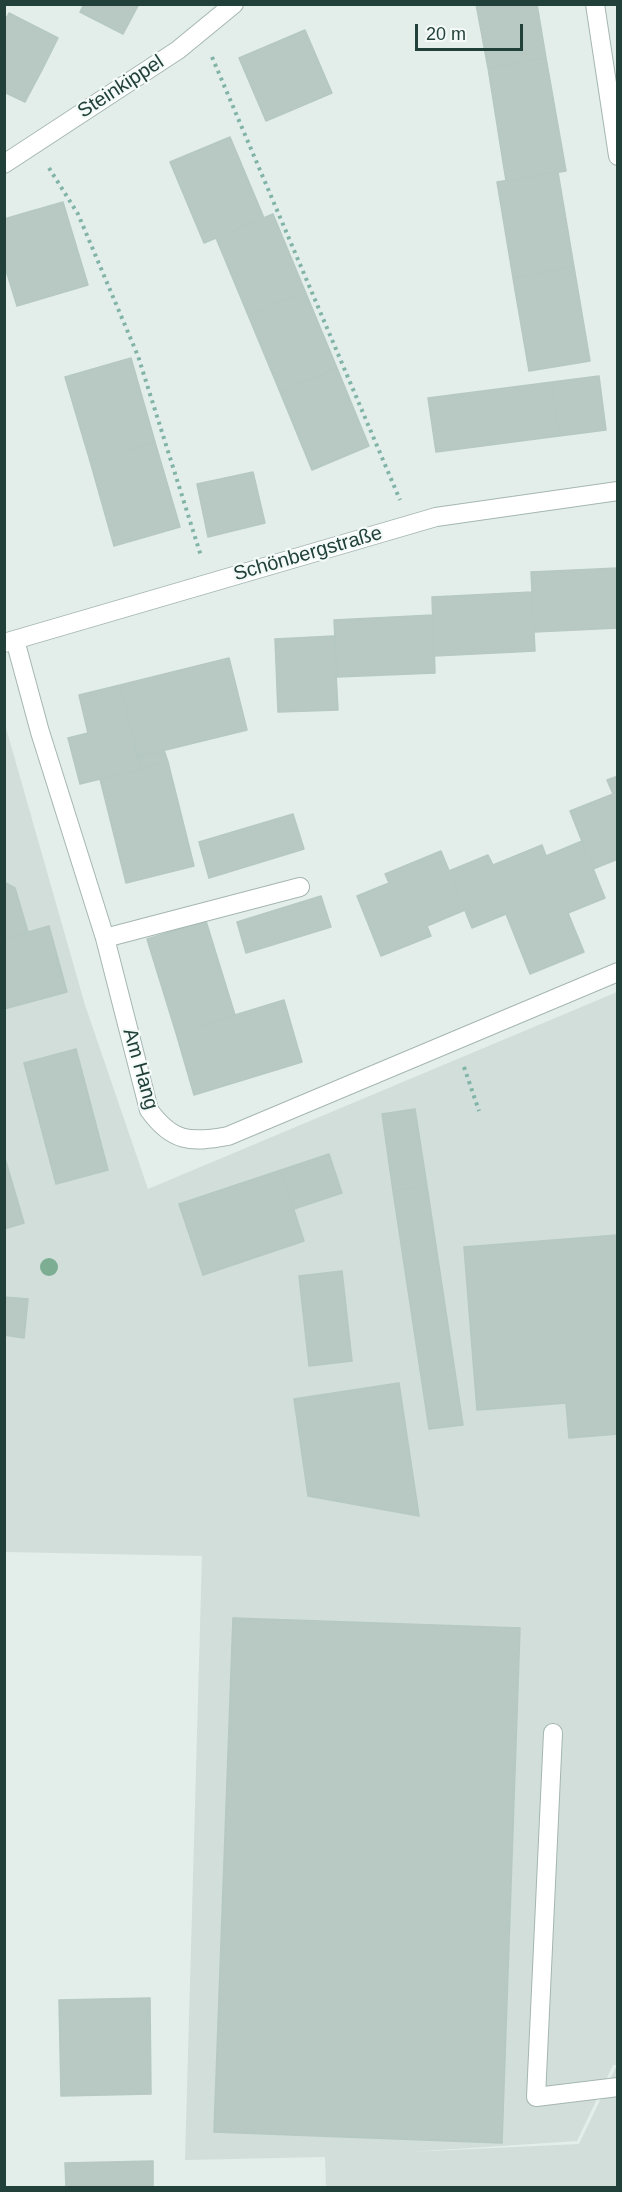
<!DOCTYPE html>
<meta charset="utf-8">
<style>
body{margin:0}
#map{position:relative;width:622px;height:2192px;overflow:hidden;background:#e3eeea;font-family:Arial,sans-serif}
canvas{display:block}
.frame{position:absolute;inset:0;border:6px solid #21403a;pointer-events:none}
.scale{position:absolute;left:415px;top:24px;width:108px;height:27px;box-sizing:border-box;border:3px solid #21403a;border-top:0;padding-left:8px;font-size:18px;line-height:21px;white-space:nowrap;color:#21403a;-webkit-text-stroke:4px #f4faf7;paint-order:stroke}
</style>
<div id="map">
<canvas width="622" height="2192"></canvas>
<div class="frame"></div>
<div class="scale">20 m</div>
</div>
<script>
const c = document.querySelector('canvas').getContext('2d');
c.lineJoin = 'round';
function fillPath(path, color) {
  c.fillStyle = color;
  c.fill(path, 'evenodd');
}
function strokePath(path, color, width, dash) {
  c.strokeStyle = color;
  c.lineWidth = width;
  c.lineCap = dash ? 'butt' : 'round';
  c.setLineDash(dash || []);
  c.stroke(path);
}
function write(font, color, halo, rows, align = 'center') {
  c.font = font + ' Arial,sans-serif';
  c.lineWidth = 4.5;
  c.setLineDash([]);
  c.textBaseline = 'middle';
  c.strokeStyle = halo;
  c.fillStyle = color;
  for (const [text, x, y, turn = 0] of rows) {
    c.save();
    c.translate(x, y);
    c.rotate((+turn || 0) * Math.PI / 180);
    c.textAlign = isNaN(turn) ? turn : align;
    if (halo) c.strokeText(text, 0, 0);
    c.fillText(text, 0, 0);
    c.restore();
  }
}
const built = new Path2D(`
 M4 721 85 1005 148 1189 617 992V2065H613L577 2141 409 2152 579 2144 616 2067H617V2187H326L325 2157 185 2160 202 1556 5 1552Z`);
const building = new Path2D(`
 M84 4H139L123 34 80 12Z
 M476 4H537L546 58 488 68Z
 M9 13 58 38 42 70 4 51V22Z
 M305 30 332 93 266 121 239 58Z
 M4 51 42 70 25 102 4 92Z
 M546 58 566 171 506 181 488 68Z
 M230 137 264 218 204 243 170 162Z
 M558 172 574 267 513 278 497 182Z
 M63 202 88 285 17 306 4 264V219Z
 M273 214 305 291 248 315 216 238Z
 M574 267 590 361 529 371 513 278Z
 M305 291 337 368 280 392 248 315Z
 M131 358 155 442 90 461 65 377Z
 M337 368 369 446 312 470 280 392Z
 M599 376 606 430 559 436 552 382Z
 M552 382 559 436 436 452 428 398Z
 M155 442 180 527 114 546 90 461Z
 M253 472 265 523 208 537 197 484Z
 M618 568V628L534 632 531 572Z
 M532 592 535 651 434 656 432 597Z
 M433 615 435 673 337 677 334 620Z
 M334 636 338 710 278 712 275 639Z
 M229 658 247 730 137 757 120 685Z
 M120 685 141 769 80 784 68 738 88 733 79 695Z
 M164 750 168 762 141 769 137 757Z
 M168 762 194 866 126 883 100 779Z
 M618 776V859L593 869 570 811 613 794 607 780Z
 M293 814 304 849 209 878 199 842Z
 M582 841 605 898 568 913 584 952 530 974 506 914 472 928 449 871 488 855 493 865 542 845 546 856Z
 M441 851 465 910 427 926 431 936 381 956 357 896 389 883 385 874Z
 M4 882 15 888 28 932 4 939Z
 M321 896 331 927 246 953 237 922Z
 M206 921 235 1015 176 1033 147 939Z
 M49 926 67 992 4 1009V939Z
 M284 1000 302 1062 194 1095 176 1033Z
 M76 1049 108 1170 56 1184 24 1063Z
 M415 1109 427 1186 393 1191 382 1114Z
 M329 1154 342 1193 294 1209 281 1170Z
 M4 1155 24 1223 4 1229Z
 M281 1170 304 1241 203 1275 179 1204Z
 M427 1186 463 1425 429 1429 393 1191Z
 M618 1235V1434L569 1438 566 1403 477 1410 464 1247Z
 M342 1271 352 1361 309 1366 299 1276Z
 M4 1297 28 1299 24 1338 4 1335Z
 M399 1383 419 1516 308 1496 294 1399Z
 M233 1618 520 1628 502 2143 214 2132Z
 M150 1998 151 2094 61 2096 59 2000Z
 M153 2161V2188H66L65 2163Z`);
const path = new Path2D(`
 M212 57 400 500
 M49 168 78 214 138 356 201 556
 M464 1067 479 1111`);
const minor = new Path2D(`
 M595 4 618 156
 M4 164 178 50 234 4
 M15 640 40 732 105 938 149 1110C172 1142 190 1143 228 1136L618 972
 M4 643 436 517 618 491
 M105 938 300 887
 M553 1733 536 2097 618 2087`);
const trees = [
 [49,1267]
];
const streetNames = [
 ["Steinkippel",121,87,-33],
 ["Schönbergstraße",308,554,-16],
 ["Am Hang",140,1069,74]
];
fillPath(built, '#d1ded9');
fillPath(building, '#b8c9c3');
strokePath(building, '#b5c8c1', 1.5);
strokePath(minor, '#a5b6b2', 20);
strokePath(path, '#81b3a7', 4, [3, 4.5]);
strokePath(minor, '#fff', 18);
c.fillStyle = '#7dae94';
for (const [x, y] of trees) {
  c.beginPath();
  c.arc(x, y, 9, 0, 2 * Math.PI);
  c.fill();
}
write('20px', '#21403a', '#f4faf7', streetNames);
</script>
